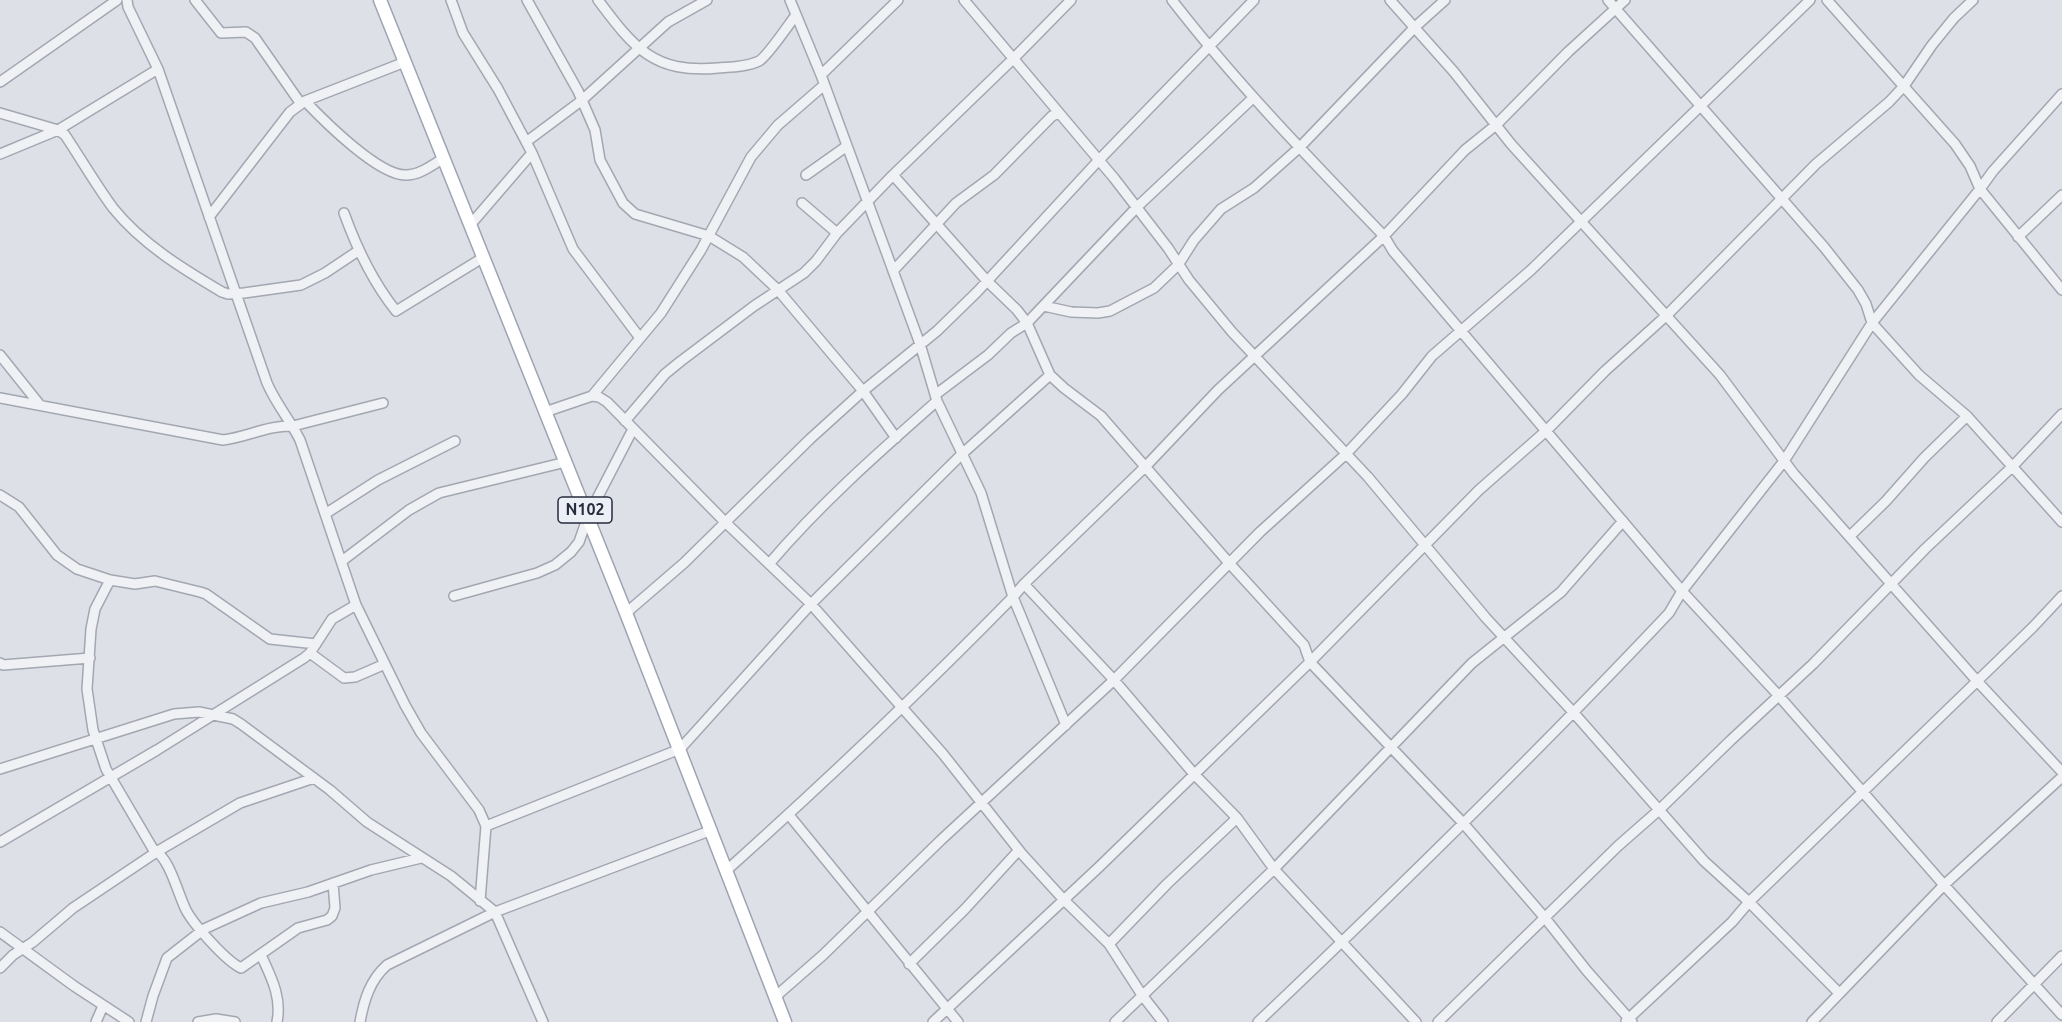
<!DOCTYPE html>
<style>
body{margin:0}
canvas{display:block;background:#dde0e7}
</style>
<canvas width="2062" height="1022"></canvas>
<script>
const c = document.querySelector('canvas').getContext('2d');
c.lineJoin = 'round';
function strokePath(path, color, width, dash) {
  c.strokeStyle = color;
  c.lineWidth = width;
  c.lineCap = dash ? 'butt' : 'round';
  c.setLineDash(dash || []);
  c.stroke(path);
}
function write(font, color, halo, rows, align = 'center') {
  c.font = font + ' Ubuntu,sans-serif';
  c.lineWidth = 5;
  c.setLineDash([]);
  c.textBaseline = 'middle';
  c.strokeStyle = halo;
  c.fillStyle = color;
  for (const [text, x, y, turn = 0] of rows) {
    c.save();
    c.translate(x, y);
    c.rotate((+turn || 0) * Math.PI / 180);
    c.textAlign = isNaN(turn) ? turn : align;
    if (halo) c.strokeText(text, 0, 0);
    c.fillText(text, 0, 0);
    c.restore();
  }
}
const minor = new Path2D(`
 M127 0 128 7 158 69 267 383C276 404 290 420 300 440L356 605 405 705 421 733 479 810 486 826 480 901
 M195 0 221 33 246 32 255 38 301 104
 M451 0 463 33 498 89 532 153 573 249 640 338
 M527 0 578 91 595 130 600 160 623 203 635 214 709 236 743 257 778 290 863 391 896 438
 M598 0C634 48 654 74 718 68 731 67 747 67 759 61 767 57 789 24 796 15
 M790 0 821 75 920 344 937 401 981 493 1013 597 1066 725
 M964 0 1114 178 1168 248 1189 280 1232 332 1368 477 1486 618 1573 712 1704 861 1749 902 1839 993
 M1172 0C1237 84 1311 160 1384 236L1393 251 1682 591 1779 696 1944 885 2062 1015
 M1390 0 1454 72 1511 144 1720 375 1794 474 1977 681 2062 772
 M1608 0 1824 247 1858 290 1866 304 1872 323 1919 375 1967 416 2062 522
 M1827 0 1955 144 1970 166 1980 189 2062 290
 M821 75 898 0
 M0 82 117 0
 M305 101C324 121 379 176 406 175 420 175 432 165 444 158
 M0 113 58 130 65 135C81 159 96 185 113 208 142 244 183 269 222 292L228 294 244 293 301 285 325 273 358 251
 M526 142 581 101 668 22 707 0
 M0 154 58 130 158 69
 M806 175 847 146
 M893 175 987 281 1017 310 1027 323 1050 375 1064 388 1101 416 1230 564 1304 645 1310 662 1463 823 1545 918 1587 971 1632 1022
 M802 203 837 233
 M344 213C357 249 372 281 396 311L484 257
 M209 217 290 112 305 101 405 62
 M471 224 532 153
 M2018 237 2062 195
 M893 271 956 203 994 175 1052 116 1059 113
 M1044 306 1071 312 1098 313 1110 311 1154 288 1178 265 1194 240 1221 209 1254 188 1300 147 1415 27 1445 0
 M0 355 40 405
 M935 395 988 355 1011 333 1027 323 1137 207 1253 98
 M592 396 661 313 701 250 751 157 778 125 823 86
 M0 398 223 440C247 437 269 425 293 426L383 403
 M545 412 592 396 599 397 607 402 725 522 811 604 943 754 1022 854 1064 900 1109 944 1142 995 1163 1022
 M625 421 665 374 681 361 754 306 804 273 816 261 837 233 893 175 1013 59 1071 0
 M0 495 19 507 57 555 77 569 110 580 135 584 155 581 200 592 206 594 270 639 316 644
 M325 514 378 480 455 441
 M1850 536 1886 501 1924 458 1967 416
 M342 561 409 510 439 493 566 462
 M769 564C820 504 878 453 937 401
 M110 580 95 609 91 629 87 689 93 730 106 769 153 849C170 858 177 892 186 910 194 925 226 961 241 968L298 928 327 920 332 916 335 908 333 883
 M1024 584 1114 680 1194 774 1237 818 1274 869 1416 1022
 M454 596 537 573 555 565 571 552 579 542 588 516 633 429
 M626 613 684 563 810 439 863 391 937 331 977 292 1098 161 1254 0
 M310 653 344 678 355 677 385 664
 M0 663 3 665 90 658
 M0 769 174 714 199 712 233 719 241 724 330 790 367 822 451 876 495 912 543 1022
 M789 815 958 1022
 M486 826 680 749 811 604 962 454 1050 375
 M0 842 157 750 304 658 310 653 332 619 356 605
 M727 870C825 782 921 691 1013 597L1024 584 1146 466 1218 390 1384 236 1465 150 1496 125 1568 52 1625 0
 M0 932 74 986 129 1022
 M1109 944 1167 884 1237 818
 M261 955C271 977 282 997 277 1022
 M909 964 965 909 1019 850
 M0 968 13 955 33 942 73 908 158 851 240 803 314 778
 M775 997 823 955 941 840 1114 680 1260 532 1346 454 1402 394 1432 356 1531 270 1810 0
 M1626 1021 1732 922 1749 902 2033 627 2062 596
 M96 1022 103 1006
 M146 1022 153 996 167 958 204 929 261 903 308 892 371 870 421 858
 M198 1022 216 1019 235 1022
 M360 1022C364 1000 370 980 387 965L495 912 712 830
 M933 1022 1098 868 1310 662 1479 490 1546 431 1605 371 1667 315 1816 164 1889 102 1904 86 1932 45 1954 18 1973 0
 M1115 1022 1274 869 1472 663 1561 592 1623 521
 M1258 1022C1398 889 1537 753 1669 613L1682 591 1784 461 1872 323 1980 189 1993 171 2062 94
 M1438 1022 1618 846 1659 810 1731 740 1813 664 1925 549 2013 466 2062 414
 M1812 1022 1944 885 2062 777
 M1997 1022 2062 956`);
const major = new Path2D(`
 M380 0 626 613 785 1022`);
const shields = [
 [585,510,54]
];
const shieldNames = [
 ["N102",585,510]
];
strokePath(minor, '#a3a7b1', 12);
strokePath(major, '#9da3b2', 15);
strokePath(minor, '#f0f1f5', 9);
strokePath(major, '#fff', 12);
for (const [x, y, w] of shields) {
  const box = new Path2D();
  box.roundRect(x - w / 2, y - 13, w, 26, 4.5);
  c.fillStyle = '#eceff5';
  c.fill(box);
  strokePath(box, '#272d3d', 1.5);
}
write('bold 16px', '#272d3d', null, shieldNames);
</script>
